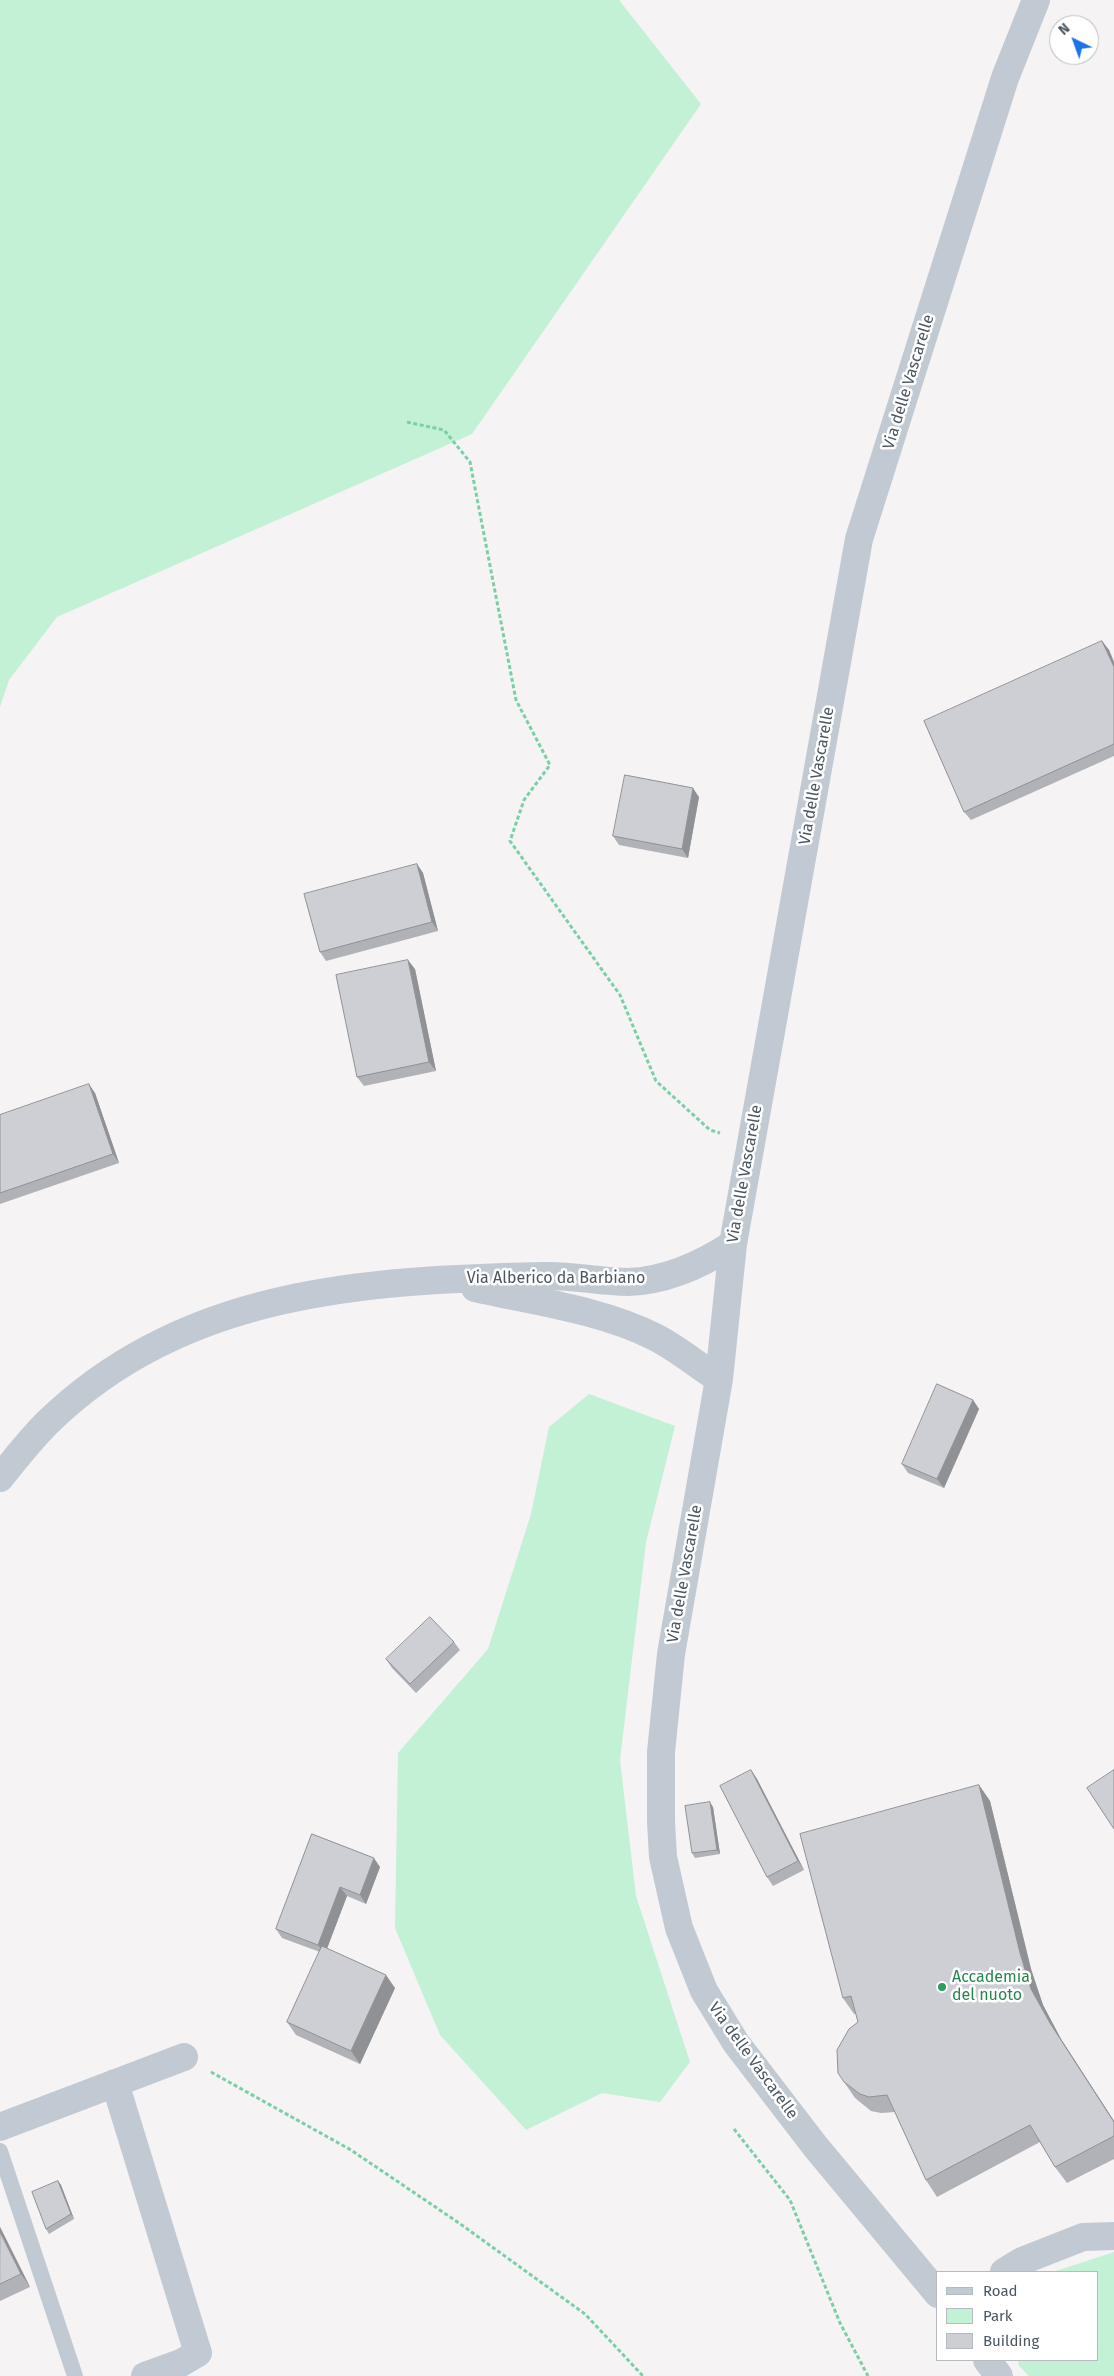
<!DOCTYPE html>
<style>
body{margin:0}
#map{position:relative;width:1114px;height:2376px;overflow:hidden;background:#f5f3f3;font-family:"Fira Sans",sans-serif}
canvas{display:block}
.legend{position:absolute;left:936px;top:2271px;width:162px;height:90px;box-sizing:border-box;background:#fff;border:1px solid #b7bbc0;margin:0;padding:6px 9px;list-style:none;font-size:15px;color:#4a5661}
.legend li{display:flex;align-items:center;gap:10px;height:25px}
.legend b{width:25px;border:1px solid #b7bbc0}
.north{position:absolute;left:1049px;top:15px;width:50px;height:50px;box-sizing:border-box;background:#fff;border:1px solid #b7bbc0;border-radius:50%;rotate:318deg;font-size:14px;font-weight:700;line-height:20px;text-align:center;color:#4a5661}
.north::after{content:'';display:block;margin:auto;width:18px;height:22px;background:#1a73e8;clip-path:polygon(50% 0,100% 100%,50% 72%,0 100%)}
</style>
<div id="map">
<canvas width="1114" height="2376"></canvas>
<ul class="legend">
<li><b style="height:6px;background:#c1cad2"></b>Road</li>
<li><b style="height:14px;background:#c3f1d5"></b>Park</li>
<li><b style="height:14px;background:#cdcfd5"></b>Building</li>
</ul>
<div class="north">N</div>
</div>
<script>
const c = document.querySelector('canvas').getContext('2d');
c.lineJoin = 'round';
function fillPath(path, color) {
  c.fillStyle = color;
  c.fill(path, 'evenodd');
}
function strokePath(path, color, width, dash) {
  c.strokeStyle = color;
  c.lineWidth = width;
  c.lineCap = dash ? 'butt' : 'round';
  c.setLineDash(dash || []);
  c.stroke(path);
}
function write(font, color, halo, rows, align = 'center') {
  c.font = font + ' "Fira Sans",sans-serif';
  c.lineWidth = 5;
  c.setLineDash([]);
  c.textBaseline = 'middle';
  c.strokeStyle = halo;
  c.fillStyle = color;
  for (const [text, x, y, turn = 0] of rows) {
    c.save();
    c.translate(x, y);
    c.rotate((+turn || 0) * Math.PI / 180);
    c.textAlign = isNaN(turn) ? turn : align;
    if (halo) c.strokeText(text, 0, 0);
    c.fillText(text, 0, 0);
    c.restore();
  }
}
const green = new Path2D(`
 M0 0H619L701 104 472 434 57 617 9 680 0 707Z
 M589 1394 675 1426 646 1542 620 1760 636 1896 690 2062 660 2102 602 2093 526 2130 440 2035 395 1928 398 1753 488 1649 531 1514 549 1427Z
 M1114 2252V2376H1029L1019 2366 1018 2360H1098V2272H1053Z`);
const path = new Path2D(`
 M407 422 444 430 470 462 516 700 550 765 524 800 510 841 620 995 656 1081 710 1130 720 1133
 M211 2072 351 2150 459 2223 585 2314 643 2376
 M734 2129 790 2200 840 2323 868 2376`);
const lane = new Path2D(`
 M0 2151 75 2376`);
const street = new Path2D(`
 M475 1288C533 1301 602 1310 655 1337 677 1348 698 1366 719 1379
 M0 1478C15 1459 30 1440 47 1423 183 1290 365 1280 544 1276 572 1275 600 1282 628 1282 666 1281 701 1265 733 1244
 M115 2083 198 2353 181 2363 145 2376
 M0 2127 184 2057
 M1004 2272 1022 2261 1083 2237 1114 2236
 M938 2294 815 2146 736 2043 704 1991 679 1928 663 1857 661 1822V1752L671 1654 719 1379 733 1244 859 539 1005 78 1036 0
 M987 2360 999 2376`);
const wall = new Path2D(`
 M1102 641 1109 650 1114 662V756L971 820 964 812Z
 M699 797 688 858 619 845 613 836Z
 M417 864 423 873 438 931 326 961 320 952Z
 M415 969 436 1071 364 1086 357 1077Z
 M95 1093 119 1163 0 1204V1115Z
 M973 1400 979 1409 944 1488 908 1473 902 1464Z
 M454 1642 460 1650 416 1693 392 1668 386 1659Z
 M751 1770 757 1779 804 1870 773 1886 767 1877Z
 M979 1785 990 1801 1031 1969 1043 2005 1061 2039 1114 2121V2159L1067 2183 1055 2167 1040 2142 937 2197 926 2180 895 2112 881 2113 871 2111 855 2098 844 2082 858 2022 856 2014H854L843 1998Z
 M713 1807 720 1854 695 1858 692 1853Z
 M312 1834 380 1867 366 1904 347 1896 327 1948 395 1988 360 2064 296 2035 287 2022 320 1952 282 1938 276 1929Z
 M58 2181 61 2185 74 2219 49 2234 46 2229Z
 M0 2227 30 2287 0 2301Z`);
const shadedWall = new Path2D(`
 M1102 641 1109 650 1114 662V667Z
 M693 788 699 797 688 858 682 849Z
 M417 864 423 873 438 931 432 922Z
 M408 960 415 969 436 1071 429 1062Z
 M89 1084 95 1093 119 1163 113 1154Z
 M973 1400 979 1409 944 1488 937 1479Z
 M751 1770 757 1779 804 1870 798 1861Z
 M979 1785 990 1801 1031 1969 1043 2005 1061 2039 1114 2121V2122L1050 2023 1031 1989 1020 1953Z
 M710 1802 713 1807 720 1854 717 1850Z
 M374 1858 380 1867 366 1904 360 1895Z
 M340 1887 347 1896 325 1954 318 1945Z
 M386 1975 395 1988 360 2064 351 2051Z
 M58 2181 61 2185 74 2219 71 2214Z
 M0 2227 30 2287 21 2274 0 2232Z`);
const building = new Path2D(`
 M1102 641 1114 667V744L964 812 924 721Z
 M625 775 693 788 682 849 613 836Z
 M417 864 432 922 320 952 304 894Z
 M408 960 429 1062 357 1077 336 975Z
 M89 1084 113 1154 0 1193V1115Z
 M937 1384 973 1400 937 1479 902 1464Z
 M430 1617 454 1642 410 1684 386 1659Z
 M751 1770 798 1861 767 1877 720 1786Z
 M1114 1770V1829L1087 1788Z
 M979 1785 1020 1953 1031 1989 1050 2023 1114 2122V2136L1055 2167 1030 2125 926 2180 887 2095 869 2097 860 2094 844 2082 838 2073 837 2050 849 2029 858 2022 851 1996 843 1998 800 1834Z
 M710 1802 717 1850 692 1853 685 1806Z
 M312 1834 374 1858 360 1895 340 1887 318 1945 276 1929Z
 M322 1946 386 1975 351 2051 287 2022Z
 M58 2181 71 2214 46 2229 32 2192Z
 M0 2232 21 2274 0 2284Z`);
const markers = [
 [942,1987,5,"#2e9e5b"]
];
const streetNames = [
 ["Via delle Vascarelle",909,382,-73],
 ["Via delle Vascarelle",817,776,-80],
 ["Via delle Vascarelle",745,1174,-80],
 ["Via Alberico da Barbiano",556,1279],
 ["Via delle Vascarelle",685,1574,-80],
 ["Via delle Vascarelle",753,2061,54]
];
const leisureNames = [
 ["Accademia",952,1978],
 ["del nuoto",952,1996]
];
fillPath(green, '#c3f1d5');
strokePath(path, '#7ad0a6', 3, [4, 2.5]);
strokePath(lane, '#c1cad2', 16);
strokePath(street, '#c1cad2', 28);
fillPath(wall, '#b0b2b7');
fillPath(shadedWall, '#909195');
fillPath(building, '#cdcfd5');
strokePath(building, '#909195', 1);
for (const [x, y, r, color] of markers) {
  const dot = new Path2D();
  dot.arc(x, y, r, 0, 2 * Math.PI);
  c.fillStyle = color;
  c.fill(dot);
  strokePath(dot, '#fff', 2);
}
write('16px', '#4a5661', '#fff', streetNames);
write('16px', '#27864d', '#fff', leisureNames, 'left');
</script>
